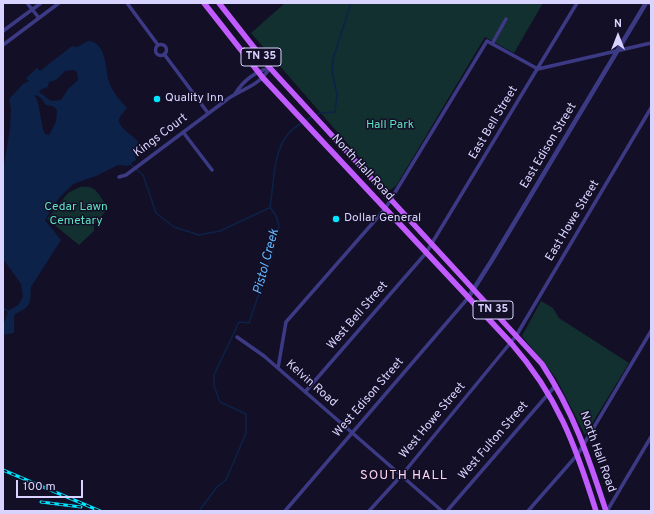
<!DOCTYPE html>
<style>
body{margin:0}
#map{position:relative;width:654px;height:514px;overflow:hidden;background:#130f26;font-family:Overpass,sans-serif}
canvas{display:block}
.frame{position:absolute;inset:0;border:4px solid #d9d4ff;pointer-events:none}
.north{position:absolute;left:598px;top:16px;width:40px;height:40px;-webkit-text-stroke:3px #130f26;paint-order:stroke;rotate:0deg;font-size:11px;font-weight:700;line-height:16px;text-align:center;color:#d9d4ff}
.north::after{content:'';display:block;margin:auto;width:14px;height:18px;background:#d9d4ff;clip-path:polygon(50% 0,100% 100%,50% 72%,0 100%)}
.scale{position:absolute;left:16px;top:480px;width:67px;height:18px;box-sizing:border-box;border:2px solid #d9d4ff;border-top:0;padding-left:5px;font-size:12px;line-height:14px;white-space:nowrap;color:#d9d4ff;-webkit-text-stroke:3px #130f26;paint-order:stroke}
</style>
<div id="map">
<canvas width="654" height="514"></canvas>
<div class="frame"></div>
<div class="north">N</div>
<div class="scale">100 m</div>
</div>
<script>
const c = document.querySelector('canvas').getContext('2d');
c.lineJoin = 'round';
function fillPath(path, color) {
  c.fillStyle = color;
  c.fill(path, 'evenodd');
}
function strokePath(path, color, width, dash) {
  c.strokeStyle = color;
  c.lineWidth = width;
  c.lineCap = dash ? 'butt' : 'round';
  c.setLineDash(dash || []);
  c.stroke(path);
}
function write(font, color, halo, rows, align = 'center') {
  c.font = font + ' Overpass,sans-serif';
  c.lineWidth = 3;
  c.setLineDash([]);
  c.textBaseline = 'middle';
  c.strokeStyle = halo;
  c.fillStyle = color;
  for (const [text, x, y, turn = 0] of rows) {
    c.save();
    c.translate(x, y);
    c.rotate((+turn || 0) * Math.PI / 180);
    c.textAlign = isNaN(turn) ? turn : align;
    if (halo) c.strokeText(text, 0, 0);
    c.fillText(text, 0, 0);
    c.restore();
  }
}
const green = new Path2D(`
 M285 3H543L514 53 485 37 396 186 390 190 387 189 251 33Z
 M80 187C96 184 98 194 106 205L105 212 94 225V231L79 245 47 219 68 193Z
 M541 301 553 308 559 318 629 363 585 435 556 378 522 336Z`);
const water = new Path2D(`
 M88 41C107 42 105 69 109 82 113 93 120 100 127 108 125 111 120 116 119 119 117 126 134 137 138 141L135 157 136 160 128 166 118 165 96 176 73 184 59 198 45 220 61 240 31 287 30 302 26 308 14 315V333L3 335V321H5L8 311 18 305 23 297 21 284 3 259V171L10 128 11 109 9 99 23 84 29 81 26 78 37 68 40 71 72 46 77 47ZM73 70 77 72 78 80 68 89 61 100 51 101 39 92 40 90 48 87 49 82 56 80 65 71ZM36 95 41 98 46 105 53 106 57 110 56 122 49 135 45 134C40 123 40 102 35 96Z`);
const stream = new Path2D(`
 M316 115 320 113 335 112 337 95 332 71 333 59 351 3
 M305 121 312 117
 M130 164 143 175 156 213 174 227 199 235 220 231 269 208
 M3 308 8 311
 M199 511 217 487 226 480 246 433V414L220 402 214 386V375L239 322 249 323 273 252 279 226 276 216 270 207C275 178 271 139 302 123`);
const minor = new Path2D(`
 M27 3 39 18
 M127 3 158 45
 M649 3 651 4
 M3 31 41 3
 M492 44 506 19
 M155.5 50a5.5 5.5 0 1 1 11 0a5.5 5.5 0 1 1-11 0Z
 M3 45 59 3
 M164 54 208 113
 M235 94C243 81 255 72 269 68
 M183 132 212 170
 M119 177 126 175 229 98C246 87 257 87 270 68
 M237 337 264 356 442 511
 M278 368 286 322 385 209 487 41 538 69 651 43
 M305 392 426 253 577 3
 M285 511 468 298
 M369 511 401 476 516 336 651 108
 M447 511 556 385
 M528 511 578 454 651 331
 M607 511 651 437`);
const tertiary = new Path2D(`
 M468 298 492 260 646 3`);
const primary = new Path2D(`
 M204 3 263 78 511 343C558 397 575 444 596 511
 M219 3 270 68 542 364C574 413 588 456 606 511`);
const rail = new Path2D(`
 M3 470 100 511
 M41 502 81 507`);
const markers = [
 [157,99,4,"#00e5ff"],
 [336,219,4,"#00e5ff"]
];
const shields = [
 [261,57,40],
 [493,310,40]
];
const shieldNames = [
 ["TN 35",261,57],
 ["TN 35",493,310]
];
const poiNames = [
 ["Quality Inn",165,99],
 ["Dollar General",344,219]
];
const streetNames = [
 ["East Bell Street",494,123,-59],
 ["Kings Court",161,136,-37],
 ["East Edison Street",549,146,-59],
 ["North Hall Road",362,168,47],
 ["East Howe Street",573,221,-59],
 ["West Bell Street",358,316,-49],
 ["Kelvin Road",311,384,41],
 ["West Edison Street",369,398,-49],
 ["West Howe Street",433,421,-50],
 ["West Fulton Street",494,441,-49],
 ["North Hall Road",597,452,70]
];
const parkNames = [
 ["Hall Park",390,126],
 ["Cedar Lawn",76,208],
 ["Cemetary",76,222]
];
const waterNames = [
 ["Pistol Creek",267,262,-75]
];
const neighbourhoodNames = [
 ["SOUTH HALL",404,476]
];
fillPath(green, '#12302f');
fillPath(water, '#0c2248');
strokePath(stream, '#0c2248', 1.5);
strokePath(minor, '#3d3a85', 3.5);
strokePath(tertiary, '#3d3a85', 4.5);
strokePath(primary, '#c25bff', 5.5);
strokePath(rail, '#00e5ff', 3);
strokePath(rail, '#130f26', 1.5, [4.5]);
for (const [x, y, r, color] of markers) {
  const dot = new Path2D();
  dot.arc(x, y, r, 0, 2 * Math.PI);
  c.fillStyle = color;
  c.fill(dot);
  strokePath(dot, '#130f26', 1.5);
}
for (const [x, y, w] of shields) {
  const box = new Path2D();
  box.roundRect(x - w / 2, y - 9, w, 18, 3);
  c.fillStyle = '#130f26';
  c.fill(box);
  strokePath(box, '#d9d4ff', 1);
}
write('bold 11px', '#d9d4ff', null, shieldNames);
write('12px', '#d9d4ff', '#130f26', poiNames, 'left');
write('12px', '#d9d4ff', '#130f26', streetNames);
write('12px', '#5fe0c0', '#130f26', parkNames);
write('italic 13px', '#62b6ff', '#130f26', waterNames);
c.letterSpacing = '1px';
write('13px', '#ffd6f0', '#130f26', neighbourhoodNames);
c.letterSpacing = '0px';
</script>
